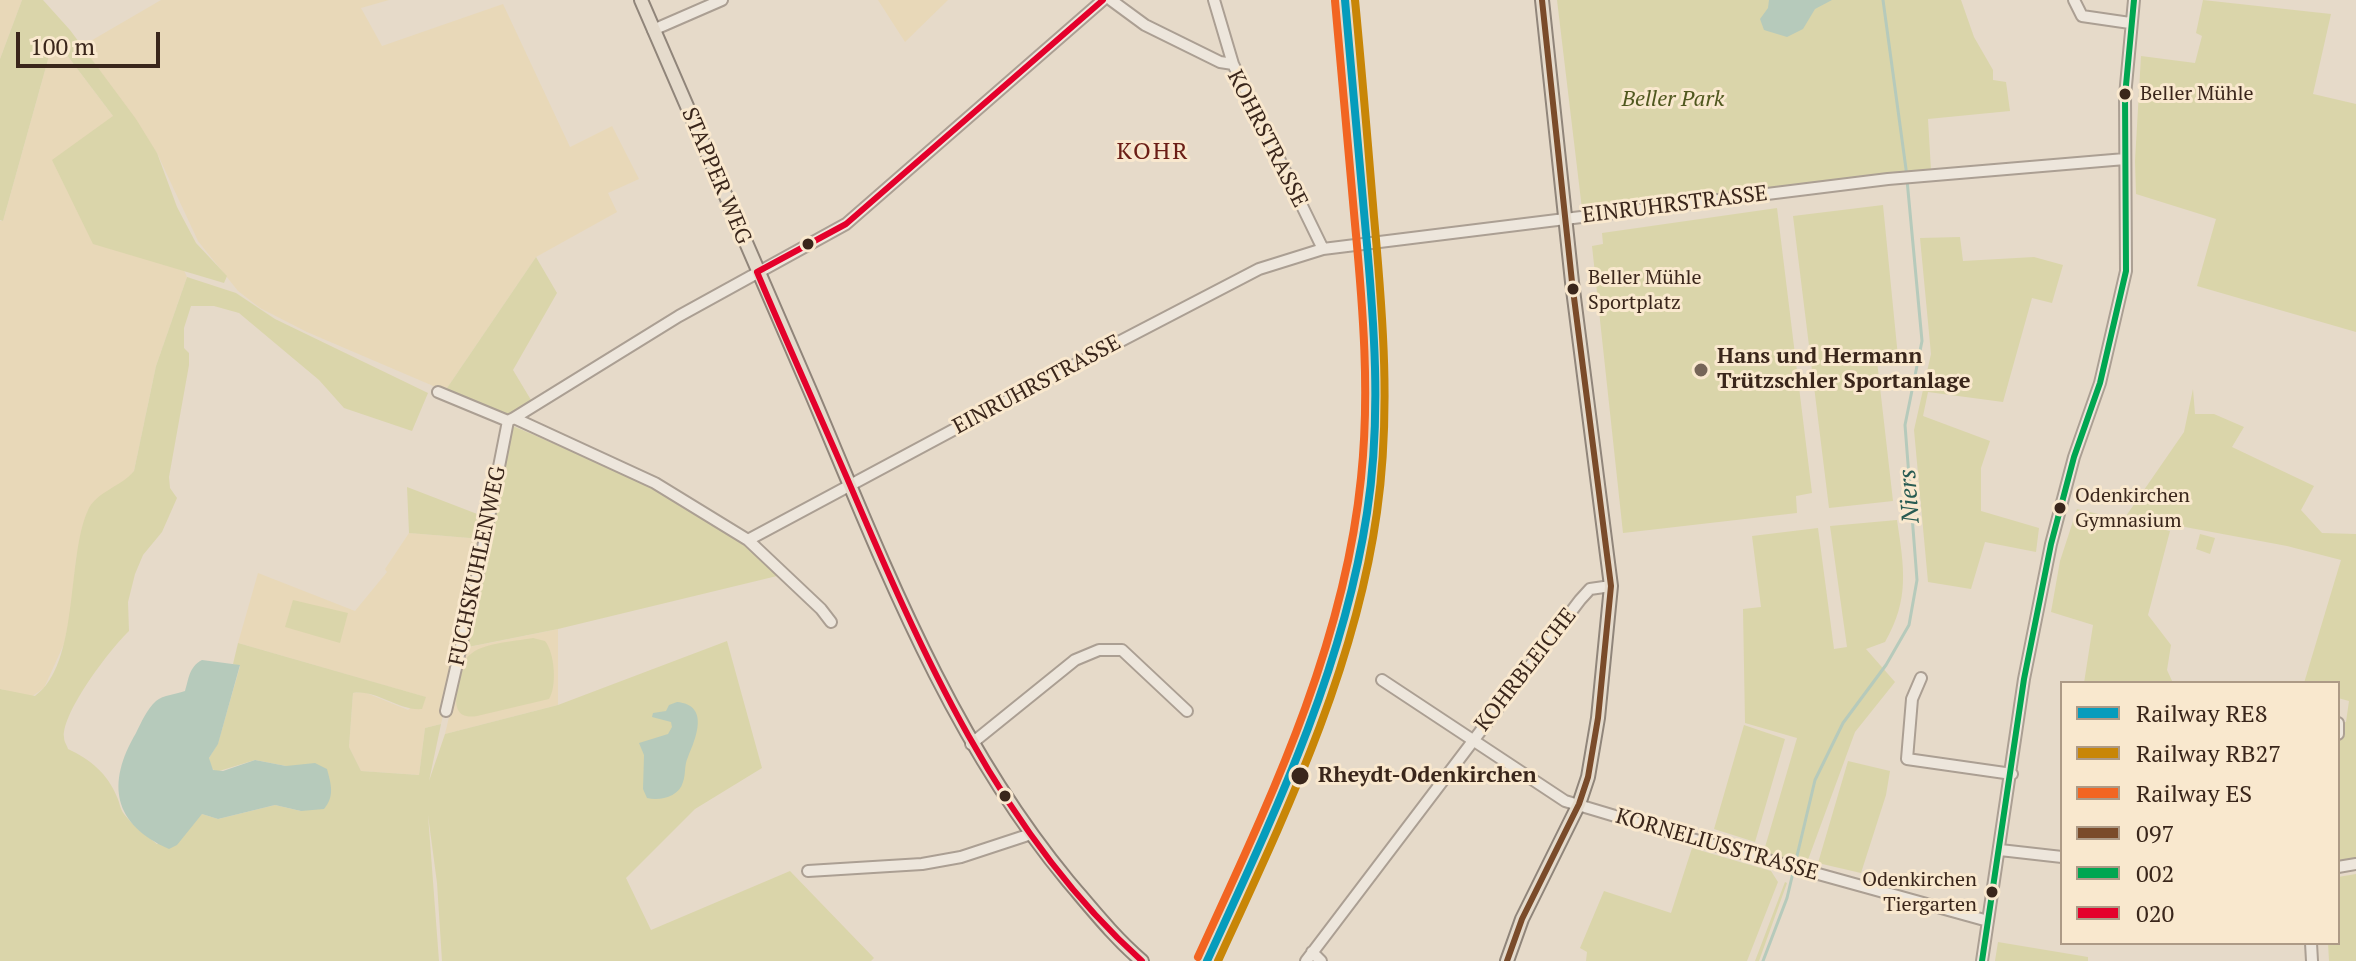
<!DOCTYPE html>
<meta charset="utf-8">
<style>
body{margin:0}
#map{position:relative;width:2356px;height:961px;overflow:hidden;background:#e6dac9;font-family:"PT Serif",serif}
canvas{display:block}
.legend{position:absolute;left:2060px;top:681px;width:280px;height:264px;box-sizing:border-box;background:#f9e8ce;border:2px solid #ad9a86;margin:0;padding:10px 14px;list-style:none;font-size:24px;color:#3a261b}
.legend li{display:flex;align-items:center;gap:16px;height:40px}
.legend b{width:40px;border:2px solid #ad9a86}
.scale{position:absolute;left:16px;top:32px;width:144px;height:36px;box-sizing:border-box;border:4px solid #3a261b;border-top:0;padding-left:10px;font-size:24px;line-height:28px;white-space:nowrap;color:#3a261b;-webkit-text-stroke:6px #f9e8ce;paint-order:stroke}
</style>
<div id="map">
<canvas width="2356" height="961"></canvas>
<ul class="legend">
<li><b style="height:10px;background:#069cbc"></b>Railway RE8</li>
<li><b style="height:10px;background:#c88607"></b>Railway RB27</li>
<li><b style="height:10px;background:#f26522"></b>Railway ES</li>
<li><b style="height:10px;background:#7a4b2a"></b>097</li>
<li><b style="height:10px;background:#00a651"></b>002</li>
<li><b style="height:10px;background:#e4002b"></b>020</li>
</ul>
<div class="scale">100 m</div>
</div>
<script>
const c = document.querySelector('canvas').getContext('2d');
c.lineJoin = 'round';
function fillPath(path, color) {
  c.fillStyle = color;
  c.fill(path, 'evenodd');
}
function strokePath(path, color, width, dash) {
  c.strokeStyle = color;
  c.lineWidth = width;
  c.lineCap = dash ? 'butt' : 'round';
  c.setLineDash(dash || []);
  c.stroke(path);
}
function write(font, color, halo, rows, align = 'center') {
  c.font = font + ' "PT Serif",serif';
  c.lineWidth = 6;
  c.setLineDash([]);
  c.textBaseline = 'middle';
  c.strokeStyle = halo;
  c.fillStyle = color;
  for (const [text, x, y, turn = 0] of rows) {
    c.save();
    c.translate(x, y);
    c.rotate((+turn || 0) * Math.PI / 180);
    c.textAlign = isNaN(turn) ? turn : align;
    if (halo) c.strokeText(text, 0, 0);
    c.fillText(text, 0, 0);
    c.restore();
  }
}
const farmland = new Path2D(`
 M0 0H22L0 59Z
 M161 0H389L361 8 382 46 503 4 570 147 612 126 639 179 608 193 617 212 536 257 445 391 307 332 260 308 238 291 198 241 157 153 82 46Z
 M878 0H948L905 42Z
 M54 38 113 116 187 277 156 366 134 471 127 480 88 510 76 559 71 611 64 644 44 688 31 697 0 689V221H3Z
 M409 533 482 539 464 648 558 629V705L445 734 452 704 446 703 441 724 425 728 419 775 361 771 349 747 353 693 364 692 408 710 425 697 238 643 258 573 355 611 387 572 385 569Z`);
const green = new Path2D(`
 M22 0H43L70 30 136 119 157 153 177 207 196 243 227 276 224 283 93 244 52 160 113 116 54 38 3 221 0 220V59Z
 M1557 0H1961L1974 37 1993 70V80L2006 82 2010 111 1928 119 1931 170 1587 211 1582 209Z
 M2203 0 2331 14 2313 94 2356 104V332L2197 286 2216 219 2136 194 2135 161 2141 56 2195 63 2202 36 2196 33Z
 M1883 205 1898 357 1877 361 1893 501 1829 508 1793 216Z
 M1777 208 1812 493 1796 496 1797 513 1623 533 1592 246 1603 244 1602 233Z
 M1960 237 1963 261 2034 257 2063 265 2052 303 2032 298 2003 402 1928 392 1923 416 1990 441 1981 468V511L2039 528 2036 552 1985 542 1971 589 1928 582 1914 430 1931 354 1920 238Z
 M536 257 557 293 513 370 531 400 508 415 445 391Z
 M187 277 236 293 275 319 428 393 412 431 344 408 319 380 239 313 214 306H191L184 328V348L189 353V365L169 477 170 488 177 498 162 532 143 555 135 574 128 602 129 631C111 648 62 712 64 737 64 742 67 745 68 749 90 759 108 774 117 797 120 803 120 809 124 814 133 826 146 835 157 844L202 814 218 819 275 805 301 811 286 766 255 760 216 772 210 767 209 758 218 743 240 666 233 664 238 643 426 697 422 709C398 711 376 689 353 693L349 747 361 771 419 775 425 728 441 724 429 781 445 734 558 705 727 641 762 768 695 809 626 878 651 930 790 871 874 958 871 961H442L437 883 428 815 439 961H0V689L35 696C80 664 66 558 88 510 97 491 121 487 134 471L156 366Z
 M2193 389 2195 414H2214L2244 427 2232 447 2314 486 2301 510 2322 533 2356 534V859L2338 863V722H2346L2349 701 2338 698V683H2304L2341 560 2287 546 2126 516 2184 432Z
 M513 426 655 487 685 508 745 543 777 576 558 629 463 648 510 428Z
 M407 487 485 517 482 539 409 533Z
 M2077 509 2170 531 2148 615 2171 645 2167 670 2173 683H2084L2093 625 2051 612 2060 561Z
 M1897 520C1904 567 1910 599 1885 642L1866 649 1895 682 1855 732 1805 868 1763 854 1797 738 1745 723 1743 609 1761 607 1752 536 1818 528 1834 649 1847 647 1830 526Z
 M2200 534 2215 538 2210 554 2196 549Z
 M293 600 348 613 340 643 285 627Z
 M533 638 545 641C555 653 557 687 549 699L477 716C442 722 461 678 466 659 478 642 513 642 533 638Z
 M1744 725 1785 739 1755 842 1714 829Z
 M1848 761 1890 771 1886 795 1861 873 1818 863Z
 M1692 848 1771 871 1778 882 1747 961H1586L1587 952 1580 948 1604 891 1671 913Z
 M2356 874V961H2329L2328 943H2338V877Z
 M1785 882 1787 883 1759 961H1755Z
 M1998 942 2088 957V961H1995Z`);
const water = new Path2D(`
 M1769 0H1832L1815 9 1803 29 1787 37 1764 30 1760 19 1768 8Z
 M202 660 240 665 218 744 209 758 213 770 223 771 255 760 286 766 315 763 327 769C331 784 335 796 324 809L301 811 275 805 218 819 202 814 177 845 169 849C113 824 106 784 136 733 141 723 147 709 156 701 163 695 177 694 185 691 189 678 189 667 202 660Z
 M677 702C710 705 696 738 688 757 684 765 686 774 683 782 679 797 660 801 647 798L643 789 644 755 639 743 668 734 672 727 671 722 652 717 653 713 666 711 669 705Z`);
const stream = new Path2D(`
 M1763 961 1787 898 1815 780 1843 723 1886 665 1909 625 1917 580 1905 425 1922 341 1906 169 1883 0`);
const minor = new Path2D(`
 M1111 0 1145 25 1220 62 1233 64 1323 249
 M1214 0 1233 64
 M2074 0 2082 16 2130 23
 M653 30 722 0
 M438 392 508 421 514 418 655 483 748 540 821 609 831 622
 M514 418 679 316 846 224 1103 0
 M748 540 1065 370 1259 269 1323 249 1888 179 2125 159
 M1921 678 1912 699 1907 759 2012 774
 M1382 680 1565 801 1692 839 1988 921
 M446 711 478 573 508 421
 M2338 723V734
 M971 744 1075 660 1099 650H1122L1187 711
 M2000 850 2062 857
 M2338 867 2356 864
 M808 871 922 864 961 857 1031 834
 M2311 943 2312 961
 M1312 952 1321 961
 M1306 961 1580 600 1590 589 1611 586
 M1982 961 2024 679 2051 544 2074 457 2100 383 2126 271 2125 96 2134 0`);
const major = new Path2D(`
 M641 0C697 132 756 263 812 395 884 565 949 737 1068 881 1092 909 1114 937 1142 961
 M1507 961 1522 919 1579 804 1588 777 1598 718 1611 586 1572 282 1542 0`);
const bus1 = new Path2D(`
 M1507 961 1522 919 1579 804 1588 777 1598 718 1611 586 1572 282 1542 0`);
const bus2 = new Path2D(`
 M1982 961 2024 679 2051 544 2074 457 2100 383 2126 271 2125 96 2134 0`);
const bus3 = new Path2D(`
 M757 272C786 341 817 409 847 478 920 649 1000 834 1142 961
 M757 272 846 224 1103 0`);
const rail1 = new Path2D(`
 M1207 961C1273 817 1343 671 1367 513 1382 417 1374 319 1365 223 1358 149 1352 74 1345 0`);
const rail2 = new Path2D(`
 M1218 961C1284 817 1355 671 1377 512 1391 414 1383 315 1374 217 1368 145 1362 72 1355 0`);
const rail3 = new Path2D(`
 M1198 957C1268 804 1344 648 1361 478 1370 393 1363 308 1355 224 1348 150 1342 75 1335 1`);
const markers = [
 [2125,94,7,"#3a261b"],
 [808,244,7,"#3a261b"],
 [1573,289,7,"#3a261b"],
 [1701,370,8,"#766558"],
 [2060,508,7,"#3a261b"],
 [1300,776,10,"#3a261b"],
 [1005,796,7,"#3a261b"],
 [1992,892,7,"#3a261b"]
];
const busNames = [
 ["Beller Mühle",2140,94],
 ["Beller Mühle",1588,278],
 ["Sportplatz",1588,303],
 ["Odenkirchen",2075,496],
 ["Gymnasium",2075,521],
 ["Odenkirchen",1977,880,"right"],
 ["Tiergarten",1977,905,"right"]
];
const parkNames = [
 ["Beller Park",1673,100]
];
const streetNames = [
 ["KOHRSTRASSE",1267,139,63],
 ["STAPPER WEG",716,176,67],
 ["EINRUHRSTRASSE",1675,205,-7],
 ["EINRUHRSTRASSE",1037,385,-28],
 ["FUCHSKUHLENWEG",478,566,-78],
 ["KOHRBLEICHE",1526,670,-52],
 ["KORNELIUSSTRASSE",1717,845,16]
];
const poiNames = [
 ["Hans und Hermann",1717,357],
 ["Trützschler Sportanlage",1717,382]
];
const stopNames = [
 ["Rheydt-Odenkirchen",1318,776]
];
const neighbourhoodNames = [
 ["KOHR",1153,152]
];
const waterNames = [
 ["Niers",1910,496,-94]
];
fillPath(farmland, '#e8d8b8');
fillPath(green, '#dad5aa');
fillPath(water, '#b6cabb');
strokePath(stream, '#b6cabb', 3);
strokePath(minor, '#ab9f93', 14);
strokePath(major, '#90857a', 16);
strokePath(minor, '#ede6dc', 10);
strokePath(major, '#e5dbcc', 12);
strokePath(bus1, '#7a4b2a', 6);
strokePath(bus2, '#00a651', 6);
strokePath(bus3, '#e4002b', 6);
strokePath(rail1, '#069cbc', 8);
strokePath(rail2, '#c88607', 8);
strokePath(rail3, '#f26522', 8);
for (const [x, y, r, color] of markers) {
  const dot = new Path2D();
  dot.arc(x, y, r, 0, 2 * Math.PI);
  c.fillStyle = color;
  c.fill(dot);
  strokePath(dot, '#f9e8ce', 3);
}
write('20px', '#3a261b', '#f9e8ce', busNames, 'left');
write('italic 22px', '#50581f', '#f9e8ce', parkNames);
write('22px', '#3a261b', '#f9e8ce', streetNames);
write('bold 22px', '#3a261b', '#f9e8ce', poiNames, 'left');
write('bold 22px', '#3a261b', '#f9e8ce', stopNames, 'left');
c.letterSpacing = '2px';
write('24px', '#6b1e16', '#f9e8ce', neighbourhoodNames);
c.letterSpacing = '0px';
write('italic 24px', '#285b52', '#f9e8ce', waterNames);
</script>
